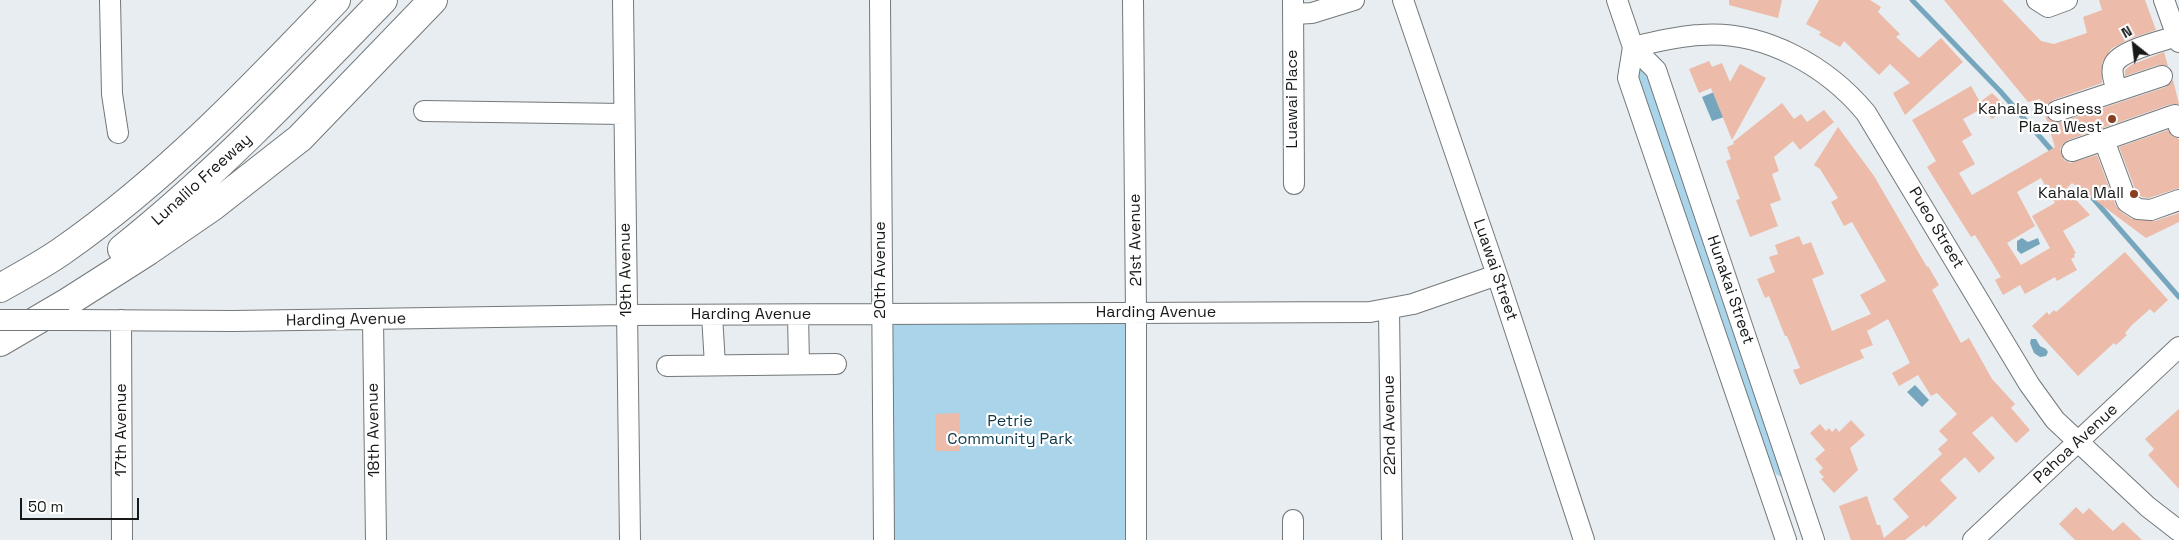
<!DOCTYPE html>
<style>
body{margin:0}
#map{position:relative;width:2179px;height:540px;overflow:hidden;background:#e7edf0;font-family:"Space Grotesk",sans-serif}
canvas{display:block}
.north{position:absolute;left:2109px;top:20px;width:50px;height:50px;-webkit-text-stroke:4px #fff;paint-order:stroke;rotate:331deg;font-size:14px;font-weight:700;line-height:20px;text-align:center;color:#171919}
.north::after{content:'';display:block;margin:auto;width:18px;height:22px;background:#171919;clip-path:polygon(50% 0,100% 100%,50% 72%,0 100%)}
.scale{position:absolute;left:20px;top:498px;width:119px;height:22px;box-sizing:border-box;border:2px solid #171919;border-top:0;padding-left:6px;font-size:15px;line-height:18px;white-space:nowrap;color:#171919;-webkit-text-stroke:4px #fff;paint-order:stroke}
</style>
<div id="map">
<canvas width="2179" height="540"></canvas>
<div class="north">N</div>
<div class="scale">50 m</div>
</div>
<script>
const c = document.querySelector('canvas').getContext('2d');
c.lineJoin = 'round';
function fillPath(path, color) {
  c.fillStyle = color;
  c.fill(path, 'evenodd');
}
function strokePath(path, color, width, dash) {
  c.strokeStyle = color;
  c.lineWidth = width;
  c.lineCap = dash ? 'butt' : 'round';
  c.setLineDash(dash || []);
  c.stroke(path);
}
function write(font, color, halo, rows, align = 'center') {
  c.font = font + ' "Space Grotesk",sans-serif';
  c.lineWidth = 4.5;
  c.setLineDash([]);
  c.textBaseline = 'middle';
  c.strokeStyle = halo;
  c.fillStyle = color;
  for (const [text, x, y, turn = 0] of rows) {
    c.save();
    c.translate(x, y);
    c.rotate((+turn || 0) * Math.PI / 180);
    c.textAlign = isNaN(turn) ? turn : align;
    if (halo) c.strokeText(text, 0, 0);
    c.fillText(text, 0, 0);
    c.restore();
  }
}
const green = new Path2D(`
 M1645 68 1650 74 1787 479 1777 475 1768 461 1638 78 1640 70Z
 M890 322H1129L1128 540H893Z`);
const water = new Path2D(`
 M1714 92 1724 117 1712 121 1702 97Z
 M2022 238 2028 242 2038 238 2040 244 2021 254 2017 250V241Z
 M2031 339H2036L2040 346 2046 349 2048 352 2046 356 2040 357 2034 353 2030 343Z
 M1915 385 1929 400 1922 407 1907 392Z`);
const stream = new Path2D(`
 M1912 0 2000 91 2054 153
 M2091 196 2179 297`);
const building = new Path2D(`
 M1729 0H1782L1778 18 1729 5Z
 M1819 0H1870L1881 7 1878 12 1900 34 1896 37 1919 58 1941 38 1963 62 1905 115 1893 93 1910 83 1890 64 1879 75 1844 41 1840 47 1819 35 1821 32 1806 24Z
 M1944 0H2002L2041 41 2054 44 2087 33 2083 17 2102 10 2099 0H2145L2156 30 2129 39 2111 49 2102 63V83L2053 100 2048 104 2046 114 2050 120 2061 122 2166 87 2173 80 2179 104H2171L2068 140 2063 144 2060 149 2064 160 2070 163 2097 155 2116 206 2121 212 2132 219 2155 221 2179 213V222L2146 238 2072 183 2066 189 2090 215 2063 231 2076 253 2074 254 2075 257 2071 259 2077 270 2057 281 2055 277 2025 294 2020 285 2003 295 1995 280 2001 277 1975 235 1971 237 1927 167 1936 161 1912 120 1971 86 1980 102 1992 93 2007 107 1992 119 1983 108 1963 119 1972 135 1962 141 1975 164 1959 173 1972 195 2055 147 2040 99 2028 102ZM2041 178 2055 203 2032 216 2050 248 2021 265 2007 243 2035 226 2017 192Z
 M2164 52 2168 66 2158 65 2125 76V70L2131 65Z
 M1709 61 1712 67 1722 63 1730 82 1740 64 1766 78 1732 140 1711 88 1699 93 1689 69Z
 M1782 103 1794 119 1801 114 1807 122 1824 110 1834 122 1800 150 1793 141 1774 157 1779 171 1772 174 1781 200 1770 204 1778 226 1750 237 1736 200 1740 199 1726 161 1731 159 1727 147 1734 144 1733 142Z
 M1838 127 1874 176 1927 267 1928 266 1939 285 1932 290 1961 343 1969 338 1992 379 2015 404 2011 408 2030 430 2016 443 1992 416 1972 433 1995 458 1979 473 1965 457 1940 480 1957 498 1926 527 1924 525 1905 540H1851L1839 506 1867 496 1877 525H1880L1884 538 1909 517 1893 499 1942 454 1938 449 1948 440 1939 431 1957 414 1937 393 1931 396 1918 375 1899 386 1892 373 1910 363 1888 319 1867 331 1873 345 1860 350 1864 358 1800 385 1793 370 1800 368 1787 336H1785L1769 296 1765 298 1757 279 1775 272 1769 257 1778 254 1775 245 1799 236 1803 245 1811 242 1824 274 1812 279 1832 331 1871 314 1860 295 1886 281 1852 222 1844 226 1831 202 1838 198 1820 169 1814 165Z
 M2168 130 2172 136 2179 139V188L2149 198 2142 197 2137 194 2119 147Z
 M2125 252 2168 300 2154 313 2150 309 2132 325 2125 333 2127 335 2116 345 2114 343 2078 376 2032 326 2047 312 2049 315 2054 310 2056 312Z
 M2179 409V489L2148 455 2154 449 2145 439Z
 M959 413 960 451H935V414Z
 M1851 420 1865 435 1850 448 1858 470 1834 493 1821 479 1824 477 1819 472 1823 468 1815 459 1825 450 1810 433 1820 424 1826 431 1829 428 1832 432 1836 428 1839 432Z
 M2076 507 2083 514 2089 508 2113 531 2123 522 2142 540H2075L2059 524Z`);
const minor = new Path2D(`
 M110 0 112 94 118 133
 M623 0 630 540
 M880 0 884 540
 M1133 0 1136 314V540
 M1293 0 1294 184
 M1403 0 1497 275 1584 540
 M1617 0 1633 47 1656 70 1814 540
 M2037 0 2048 7 2067 0
 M2164 0 2179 42
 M1293 14 1312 13 1354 0
 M1633 47C1655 42 1677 36 1700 35 1764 30 1827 66 1866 113L2029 384 2055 420 2148 507 2179 531
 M1633 47 1628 78 1786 540
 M2117 91 2162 76
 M424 111 624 114
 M2057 111 2117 91C2115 83 2110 72 2114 64 2121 50 2162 41 2177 36
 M2179 127 2175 115 2104 140 2127 202 2138 209 2151 210 2179 200
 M2072 151 2104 140
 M1389 310 1392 540
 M712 315 715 365
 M798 315 799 364
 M373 319 376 540
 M69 320 233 321 627 315 1370 312 1413 304 1497 275
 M121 320 122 540
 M667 366 836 364
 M1293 540V520
 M1973 540 2179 347`);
const highway = new Path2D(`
 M122 249C217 173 299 87 383 0
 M0 288C21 276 42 265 62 251 164 180 250 90 336 0
 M0 342 68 302 148 251 212 207 300 138 433 0`);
const minorBridge = new Path2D(`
 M0 320H69`);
const markers = [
 [2112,119,5,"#873f21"],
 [2134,194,5,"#873f21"]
];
const streetNames = [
 ["Luawai Place",1293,99,-90],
 ["Lunalilo Freeway",202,180,-42],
 ["Pueo Street",1936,228,59],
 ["21st Avenue",1136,240,-91],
 ["19th Avenue",626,270,-91],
 ["20th Avenue",881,270,-90],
 ["Luawai Street",1495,270,71],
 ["Hunakai Street",1730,290,71],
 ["Harding Avenue",1156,313],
 ["Harding Avenue",751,315],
 ["Harding Avenue",346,320,-1],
 ["22nd Avenue",1390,425,-91],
 ["17th Avenue",122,430,-90],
 ["18th Avenue",374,430,-91],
 ["Pahoa Avenue",2076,444,-43]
];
const poiNames = [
 ["Kahala Business",2102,110],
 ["Plaza West",2102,128],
 ["Kahala Mall",2124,194]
];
const parkNames = [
 ["Petrie",1010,422],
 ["Community Park",1010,440]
];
fillPath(green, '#a9d4e9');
fillPath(water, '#75a6bd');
strokePath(stream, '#75a6bd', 5);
fillPath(building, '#ecbba9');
strokePath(minor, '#73787a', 22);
strokePath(highway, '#73787a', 30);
strokePath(minor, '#fff', 20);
strokePath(highway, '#fff', 28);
strokePath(minorBridge, '#73787a', 22, []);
strokePath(minorBridge, '#fff', 20);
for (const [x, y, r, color] of markers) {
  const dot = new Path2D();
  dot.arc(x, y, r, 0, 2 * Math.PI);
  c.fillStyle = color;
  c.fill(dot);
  strokePath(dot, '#fff', 2);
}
write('16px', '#171919', '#fff', streetNames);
write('16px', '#171919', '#fff', poiNames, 'right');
write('16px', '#0d394a', '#fff', parkNames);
</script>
